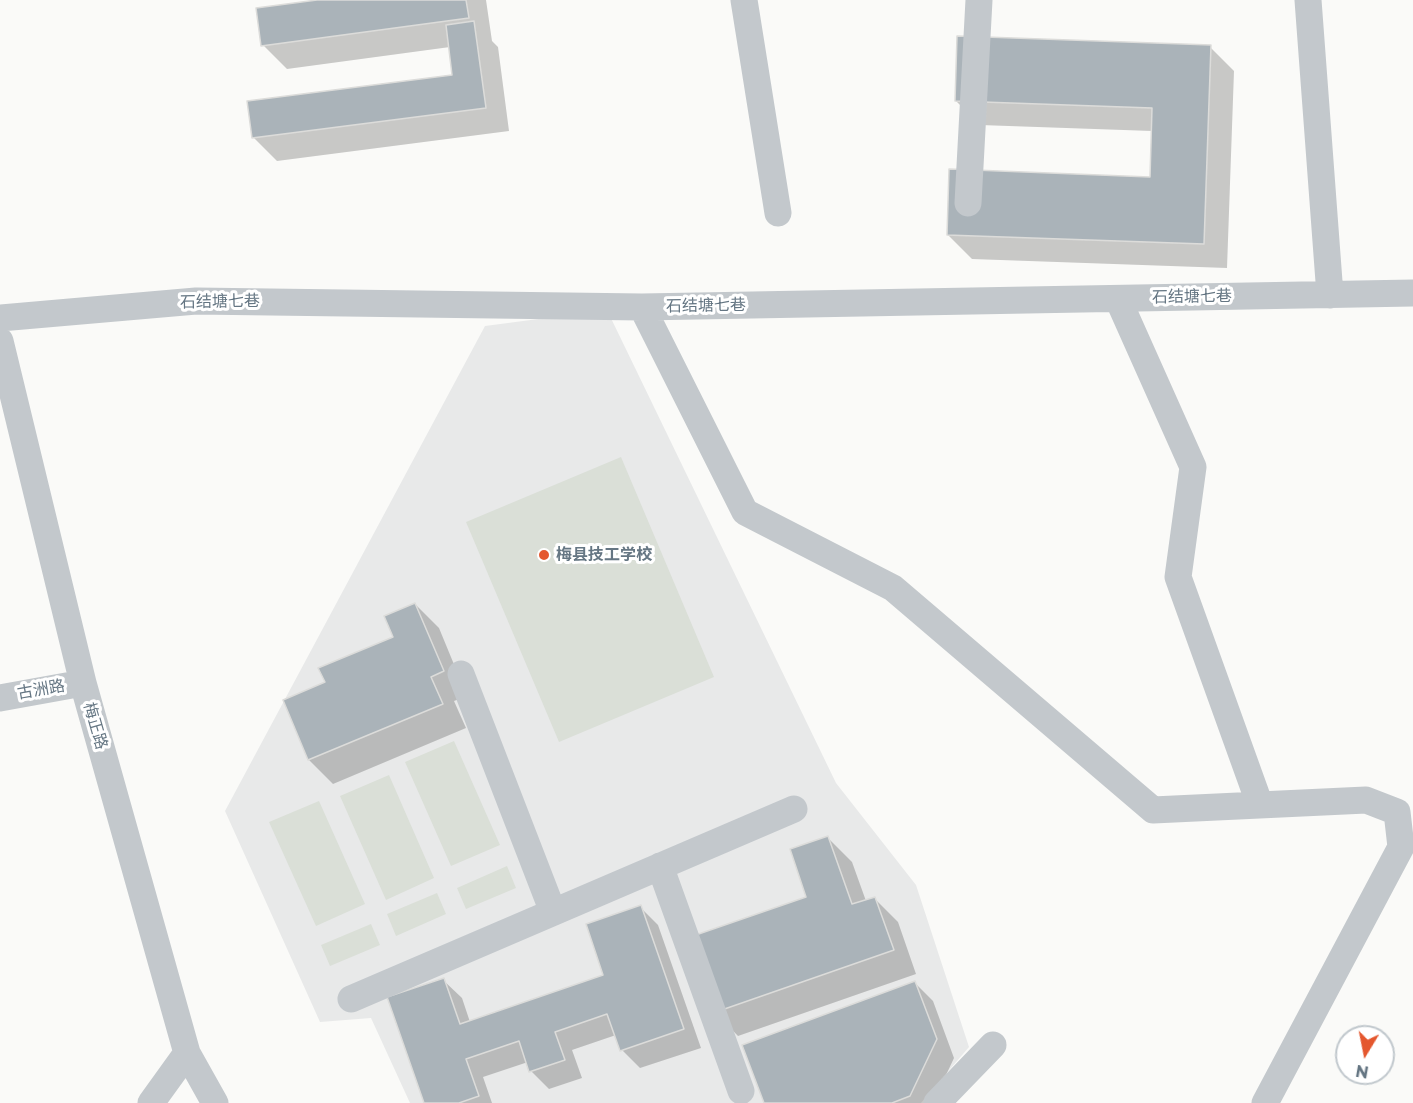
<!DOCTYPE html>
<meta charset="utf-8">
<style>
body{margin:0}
#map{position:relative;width:1413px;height:1103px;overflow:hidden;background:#fafaf8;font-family:Montserrat,sans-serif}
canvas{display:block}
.north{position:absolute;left:1335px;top:1025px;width:60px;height:60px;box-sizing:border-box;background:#fff;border:2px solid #c1c8cd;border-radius:50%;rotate:190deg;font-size:16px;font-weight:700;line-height:24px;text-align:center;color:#657683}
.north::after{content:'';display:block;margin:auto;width:21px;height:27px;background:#e4572e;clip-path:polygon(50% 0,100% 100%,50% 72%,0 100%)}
</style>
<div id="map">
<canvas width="1413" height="1103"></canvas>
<div class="north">N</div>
</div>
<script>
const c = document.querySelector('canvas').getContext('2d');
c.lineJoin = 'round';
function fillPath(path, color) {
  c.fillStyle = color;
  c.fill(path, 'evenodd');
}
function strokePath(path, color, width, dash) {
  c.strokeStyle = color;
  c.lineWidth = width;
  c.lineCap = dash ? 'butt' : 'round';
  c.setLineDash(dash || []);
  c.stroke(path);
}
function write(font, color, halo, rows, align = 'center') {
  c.font = font + ' Montserrat,"Noto Sans SC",sans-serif';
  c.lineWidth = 6;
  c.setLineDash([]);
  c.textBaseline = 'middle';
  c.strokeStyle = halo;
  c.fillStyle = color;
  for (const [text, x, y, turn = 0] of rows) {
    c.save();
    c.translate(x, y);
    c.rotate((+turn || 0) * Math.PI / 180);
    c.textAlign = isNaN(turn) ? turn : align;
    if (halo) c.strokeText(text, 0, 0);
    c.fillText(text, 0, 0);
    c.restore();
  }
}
const built = new Path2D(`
 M607 310 836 783 916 885 969 1047 921 1103H410L371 1018 320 1022 225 811 485 326Z`);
const green = new Path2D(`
 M621 457 714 677 559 742 466 522Z
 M454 741 500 845 451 866 405 762Z
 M389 775 434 878 386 900 340 796Z
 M319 801 365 904 316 926 269 822Z
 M507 866 516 888 466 909 457 888Z
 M437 893 446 914 396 936 387 914Z
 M371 924 380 945 330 966 321 945Z`);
const shadow = new Path2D(`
 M328 0H486L492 41 498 47 509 131 277 161 253 137 454 76 450 47 287 69 263 45Z
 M1210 47 1234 71 1227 268 972 259 948 235 1151 178 1152 131 980 125 956 101Z
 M415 604 439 628 467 696 454 701 466 728 333 784 309 760 285 701 327 683 395 638Z
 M828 838 852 862 866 901 874 898 898 922 916 974 738 1036 715 1012 808 898Z
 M640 907 658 925 701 1048 640 1068 622 1050 616 1035 572 1050 582 1078 549 1089 531 1071 528 1062 483 1077 492 1103H426L443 980 462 998 470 1022 605 976Z
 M915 983 933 1001 954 1058 933 1103H766Z`);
const building = new Path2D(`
 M317 0H466L469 18 261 46 256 8Z
 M474 21 486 108 252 138 247 101 452 75 446 25Z
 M957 36 1211 45 1204 244 947 235 949 169 1150 177 1152 108 955 101Z
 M415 603 444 671 431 677 443 704 308 760 283 700 325 682 318 668 393 637 384 616Z
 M828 836 852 904 875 897 894 950 713 1013 687 938 806 897 790 849Z
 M641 905 684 1029 620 1051 607 1014 555 1032 565 1060 529 1072 519 1041 466 1059 479 1096 459 1103H424L387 997 444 978 460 1024 603 975 586 924Z
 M915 981 937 1039 910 1096 892 1103H764L742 1045Z`);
const minor = new Path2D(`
 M744 0 778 213
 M1308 0 1330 295
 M968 203 979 0
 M1118 299 1193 467 1178 577 1260 805
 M642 307 745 512 893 588 1153 810 1366 800 1397 812 1401 847 1265 1103
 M0 318 196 301 642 307 1413 293
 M0 341 83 683 187 1053 215 1103
 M461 674 553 912
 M0 698 83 683
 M660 866 741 1091
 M351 999 794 809
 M151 1103 187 1053
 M937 1103 993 1045`);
const markers = [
 [544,555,6,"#e4572e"]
];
const streetNames = [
 ["石结塘七巷",1192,297,-1],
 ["石结塘七巷",220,302,-1],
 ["石结塘七巷",706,306,-1],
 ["古洲路",41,690,-10],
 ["梅正路",95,726,74]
];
const poiNames = [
 ["梅县技工学校",556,555]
];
fillPath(built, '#e8e9e9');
fillPath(green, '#dadfd7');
fillPath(shadow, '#0003');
fillPath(building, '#aab3b9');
strokePath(building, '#dcdcda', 1.5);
strokePath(minor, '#c3c8cc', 27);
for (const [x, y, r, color] of markers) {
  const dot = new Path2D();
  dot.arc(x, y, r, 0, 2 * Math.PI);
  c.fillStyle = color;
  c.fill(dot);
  strokePath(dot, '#fff', 2);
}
write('16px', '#657683', '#fff', streetNames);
write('bold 16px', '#657683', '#fff', poiNames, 'left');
</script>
